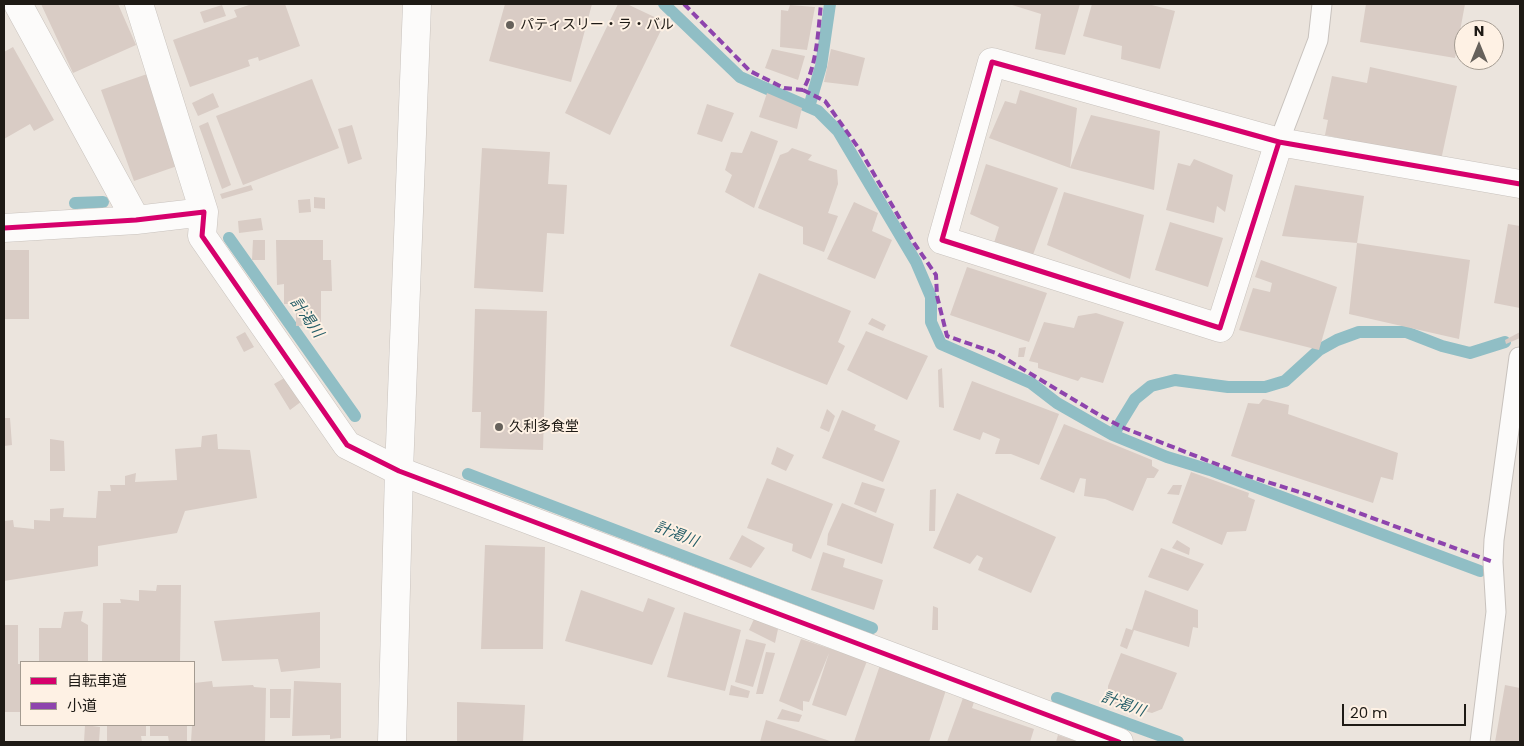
<!DOCTYPE html>
<meta charset="utf-8">
<style>
body{margin:0}
#map{position:relative;width:1524px;height:746px;overflow:hidden;background:#ebe4dd;font-family:Poppins,"Noto Sans JP",sans-serif}
canvas{display:block}
.frame{position:absolute;inset:0;border:5px solid #1e1a15;pointer-events:none}
.legend{position:absolute;left:20px;top:661px;width:175px;height:65px;box-sizing:border-box;background:#fef1e4;border:1px solid #a49b91;margin:0;padding:6px 9px;list-style:none;font-size:15px;color:#1e1a15}
.legend li{display:flex;align-items:center;gap:10px;height:25px}
.legend b{width:25px;border:1px solid #a49b91}
.north{position:absolute;left:1454px;top:20px;width:50px;height:50px;box-sizing:border-box;background:#fef1e4;border:1px solid #a49b91;border-radius:50%;rotate:0deg;font-size:14px;font-weight:700;line-height:20px;text-align:center;color:#1e1a15}
.north::after{content:'';display:block;margin:auto;width:18px;height:22px;background:#66615b;clip-path:polygon(50% 0,100% 100%,50% 72%,0 100%)}
.scale{position:absolute;left:1342px;top:704px;width:124px;height:22px;box-sizing:border-box;border:2px solid #1e1a15;border-top:0;padding-left:6px;font-size:15px;line-height:18px;white-space:nowrap;color:#1e1a15;-webkit-text-stroke:4px #fef1e4;paint-order:stroke}
</style>
<div id="map">
<canvas width="1524" height="746"></canvas>
<div class="frame"></div>
<ul class="legend">
<li><b style="height:6px;background:#d6006c"></b>自転車道</li>
<li><b style="height:6px;background:#8e44ad"></b>小道</li>
</ul>
<div class="north">N</div>
<div class="scale">20 m</div>
</div>
<script>
const c = document.querySelector('canvas').getContext('2d');
c.lineJoin = 'round';
function strokePath(path, color, width, dash) {
  c.strokeStyle = color;
  c.lineWidth = width;
  c.lineCap = dash ? 'butt' : 'round';
  c.setLineDash(dash || []);
  c.stroke(path);
}
function fillPath(path, color) {
  c.fillStyle = color;
  c.fill(path, 'evenodd');
}
function write(font, color, halo, rows, align = 'center') {
  c.font = font + ' Poppins,"Noto Sans JP",sans-serif';
  c.lineWidth = 4;
  c.setLineDash([]);
  c.textBaseline = 'middle';
  c.strokeStyle = halo;
  c.fillStyle = color;
  for (const [text, x, y, turn = 0] of rows) {
    c.save();
    c.translate(x, y);
    c.rotate((+turn || 0) * Math.PI / 180);
    c.textAlign = isNaN(turn) ? turn : align;
    if (halo) c.strokeText(text, 0, 0);
    c.fillText(text, 0, 0);
    c.restore();
  }
}
const stream = new Path2D(`
 M664 4 740 77 818 111 838 131 916 262 931 297V322L941 344 1031 383 1057 403 1113 435 1135 399 1151 386 1175 380 1228 387H1265L1285 381 1319 350 1337 340 1359 332H1406L1442 346 1470 353 1505 342
 M809 107 821 66 830 4
 M75 203 103 202
 M229 238 355 416
 M1113 435 1167 457 1210 470 1480 571
 M468 474 872 628
 M1057 698 1178 742`);
const building = new Path2D(`
 M41 4H118L136 45 73 73Z
 M252 4H285L300 46 259 61 258 57 248 60 250 66 190 87 173 40 237 17 234 10Z
 M505 4H592L571 82 489 61Z
 M618 4H627L665 22 610 135 565 113Z
 M1009 4H1080L1065 55 1035 49 1041 14Z
 M1092 4H1148L1175 11 1160 69 1121 59 1122 46 1083 36Z
 M1366 4H1465L1455 58 1360 42Z
 M222 5 226 16 204 23 200 12Z
 M790 5 815 7 807 50 780 47 781 10 788 11Z
 M13 47 54 120 34 131 30 124 4 139V52Z
 M772 49 805 56 798 80 765 68Z
 M831 49 865 58 858 86 824 82Z
 M1370 67 1457 86 1441 160 1325 135 1328 120 1323 119 1332 76 1367 83Z
 M150 73 183 164 134 181 101 90Z
 M312 79 339 148 243 185 216 116Z
 M1020 90 1077 108 1070 168 989 138 1005 101 1016 104Z
 M213 93 219 107 198 116 192 103Z
 M767 93 802 108 797 129 759 117Z
 M707 104 734 113 722 142 697 134Z
 M1091 115 1160 131 1154 190 1070 168Z
 M208 122 231 185 222 189 199 126Z
 M352 125 362 159 348 164 338 129Z
 M751 131 778 141 754 208 725 192 732 175 725 170 731 152 742 153Z
 M482 148 550 152 548 184 567 185 564 234 547 233 543 292 474 288Z
 M792 148 812 155 808 160 837 170 838 184 828 213 838 216 824 252 803 244V227L758 208 780 155 788 152Z
 M1194 159 1233 175 1225 212 1217 206 1214 223 1166 210 1178 163 1190 166Z
 M986 164 1058 188 1031 260 993 246 999 227 970 214Z
 M251 185 253 190 222 199 220 194Z
 M1295 185 1364 196 1357 243 1470 260 1459 339 1349 314 1357 243 1282 236Z
 M1064 192 1144 215 1130 279 1047 245Z
 M314 197 325 198V209L314 208Z
 M310 199 311 212 299 213 298 200Z
 M854 202 878 213 872 231 892 240 875 279 827 259Z
 M261 218 263 230 239 233 238 221Z
 M1170 222 1223 238 1208 287 1155 270Z
 M1508 224 1520 226V308L1494 303Z
 M253 240H265V260H252Z
 M276 240H323V260H331L332 291H321V325L296 326V304H284V284L277 285Z
 M4 250H29V319H4Z
 M1261 260 1337 287 1319 350 1239 330 1253 288 1270 292 1272 283 1255 277Z
 M967 267 1047 293 1029 342 950 315Z
 M759 273 851 311 838 342 845 346 827 385 730 346Z
 M475 309 547 311 543 450 480 448 481 412H472Z
 M1096 313 1124 322 1103 383 1081 377 1078 381 1038 368V363L1029 361 1044 322 1074 328 1078 316Z
 M872 318 886 325 883 331 868 324Z
 M866 331 928 356 907 400 847 370Z
 M245 332 254 347 244 352 236 337Z
 M1520 332V338L1506 344 1505 340Z
 M1026 347 1024 357H1018L1019 348Z
 M942 368 944 408 939 407 938 370Z
 M286 377 302 401 290 410 274 384Z
 M972 381 1059 414 1039 465 1011 454H995L1000 439 983 432 980 440 953 430Z
 M1263 399 1289 405 1288 414 1398 453 1393 480 1381 477 1373 503 1231 456 1248 403 1259 404Z
 M827 409 835 416 829 432 820 428Z
 M842 410 876 425 874 430 900 441 883 482 822 458Z
 M4 418H10L12 445 4 446Z
 M1064 424 1152 460V466L1159 470 1154 478H1147L1133 511 1105 499 1084 496 1086 479 1080 478 1074 493 1040 479Z
 M217 434 218 449 250 450 257 498 185 511 177 533 98 546V566L4 581V521L13 520 14 527 34 529V520L50 521V509L64 508 63 517 96 518 98 491H111L110 485H125V476L136 473 135 482 177 480 175 449 201 447 202 436Z
 M50 439 64 441 65 471H50Z
 M777 447 794 455 786 471 771 464Z
 M1191 472 1249 493 1248 497 1255 500 1246 531 1227 532 1222 545 1172 523Z
 M767 478 833 504 811 559 792 551 793 544 747 528Z
 M862 482 885 489 876 513 854 504Z
 M1173 485H1182L1179 495 1167 494Z
 M936 489 935 531H929L930 490Z
 M957 493 1056 537 1031 593 978 570 983 558 977 555 970 564 933 548Z
 M842 503 894 524 882 564 827 545 828 534Z
 M742 535 765 548 751 568 729 559Z
 M1177 540 1190 548 1189 555 1172 548Z
 M485 545 545 547 543 649H481Z
 M1161 548 1204 564 1188 591 1148 577Z
 M823 552 845 559 843 567 883 580 874 610 811 590Z
 M157 585H181L180 662H102L103 603H121L120 599 139 601V590L156 591Z
 M581 590 643 612 648 598 675 608 652 665 565 641Z
 M1145 590 1198 610V628L1193 627 1189 647 1134 630 1127 649 1120 646 1126 628 1132 630Z
 M933 606 938 608V630H932Z
 M83 611 81 621 88 625V662H39V628H61L64 612Z
 M320 612V668L281 672 278 659 222 661 214 621Z
 M684 612 741 630 725 691 667 677Z
 M754 619 778 629 775 643 749 630Z
 M4 625H18V664H21V712H4Z
 M746 639 766 644 753 687 735 682Z
 M801 639 867 661 846 716 812 705 829 653 809 702 803 701V711L779 701Z
 M766 652 775 653 763 694H756Z
 M1121 653 1177 673 1162 709 1152 713 1108 702V686Z
 M880 665 947 687 929 742H854Z
 M212 681 213 687 253 685 254 687 266 688 265 742H191L192 725H194V683Z
 M294 681 341 683V738L330 739V735L292 736Z
 M731 685 750 691 748 698 729 695Z
 M1505 685 1520 688V742H1495Z
 M270 689H291L290 718H270Z
 M963 698 974 702 972 708 1034 729 1030 742H947Z
 M457 702 525 705 523 742H457Z
 M782 709 802 715 799 722 777 719Z
 M766 720 833 742H760Z
 M85 725 100 727 99 742H84Z
 M107 725H146V736H141L142 742H107Z
 M150 725H187V742H169L168 736H150Z
 M1058 735 1079 742H1056Z`);
const service = new Path2D(`
 M1279 142 1318 40 1322 4
 M1480 742 1496 612 1493 562 1494 540 1519 357H1520`);
const minor = new Path2D(`
 M18 4 136 220
 M139 4 204 212
 M1279 142 1220 328 942 240 992 62 1279 142 1520 184
 M4 228 136 220 204 212 202 236 347 445 399 471 1119 742`);
const tertiary = new Path2D(`
 M392 742 399 471 417 4`);
const quiet = new Path2D(`
 M684 4 750 71 784 88 803 90C817 65 818 32 821 4
 M803 90 825 101 860 150 914 243 936 275 937 296 947 336 996 353 1101 416 1124 428 1242 474 1312 496 1493 562`);
const cycleway = new Path2D(`
 M1279 142 1220 328 942 240 992 62 1279 142 1520 184
 M4 228 136 220 204 212 202 236 347 445 399 471 1119 742`);
const markers = [
 [510,25,5,"#66615b"],
 [499,427,5,"#66615b"]
];
const poiNames = [
 ["パティスリー・ラ・バル",520,25],
 ["久利多食堂",509,427]
];
const waterNames = [
 ["計渇川",306,318,55],
 ["計渇川",676,535,21],
 ["計渇川",1123,705,20]
];
strokePath(stream, '#90bec5', 12);
fillPath(building, '#d9ccc5');
strokePath(service, '#c8c2bd', 21);
strokePath(minor, '#c8c2bd', 29);
strokePath(tertiary, '#c8c2bd', 29);
strokePath(service, '#fcfbfa', 19);
strokePath(minor, '#fcfbfa', 28);
strokePath(tertiary, '#fcfbfa', 28);
strokePath(quiet, '#8e44ad', 4, [8, 4]);
strokePath(cycleway, '#d6006c', 5);
for (const [x, y, r, color] of markers) {
  const dot = new Path2D();
  dot.arc(x, y, r, 0, 2 * Math.PI);
  c.fillStyle = color;
  c.fill(dot);
  strokePath(dot, '#fef1e4', 2);
}
write('14px', '#1e1a15', '#fef1e4', poiNames, 'left');
write('italic 15px', '#255e68', '#fef1e4', waterNames);
</script>
